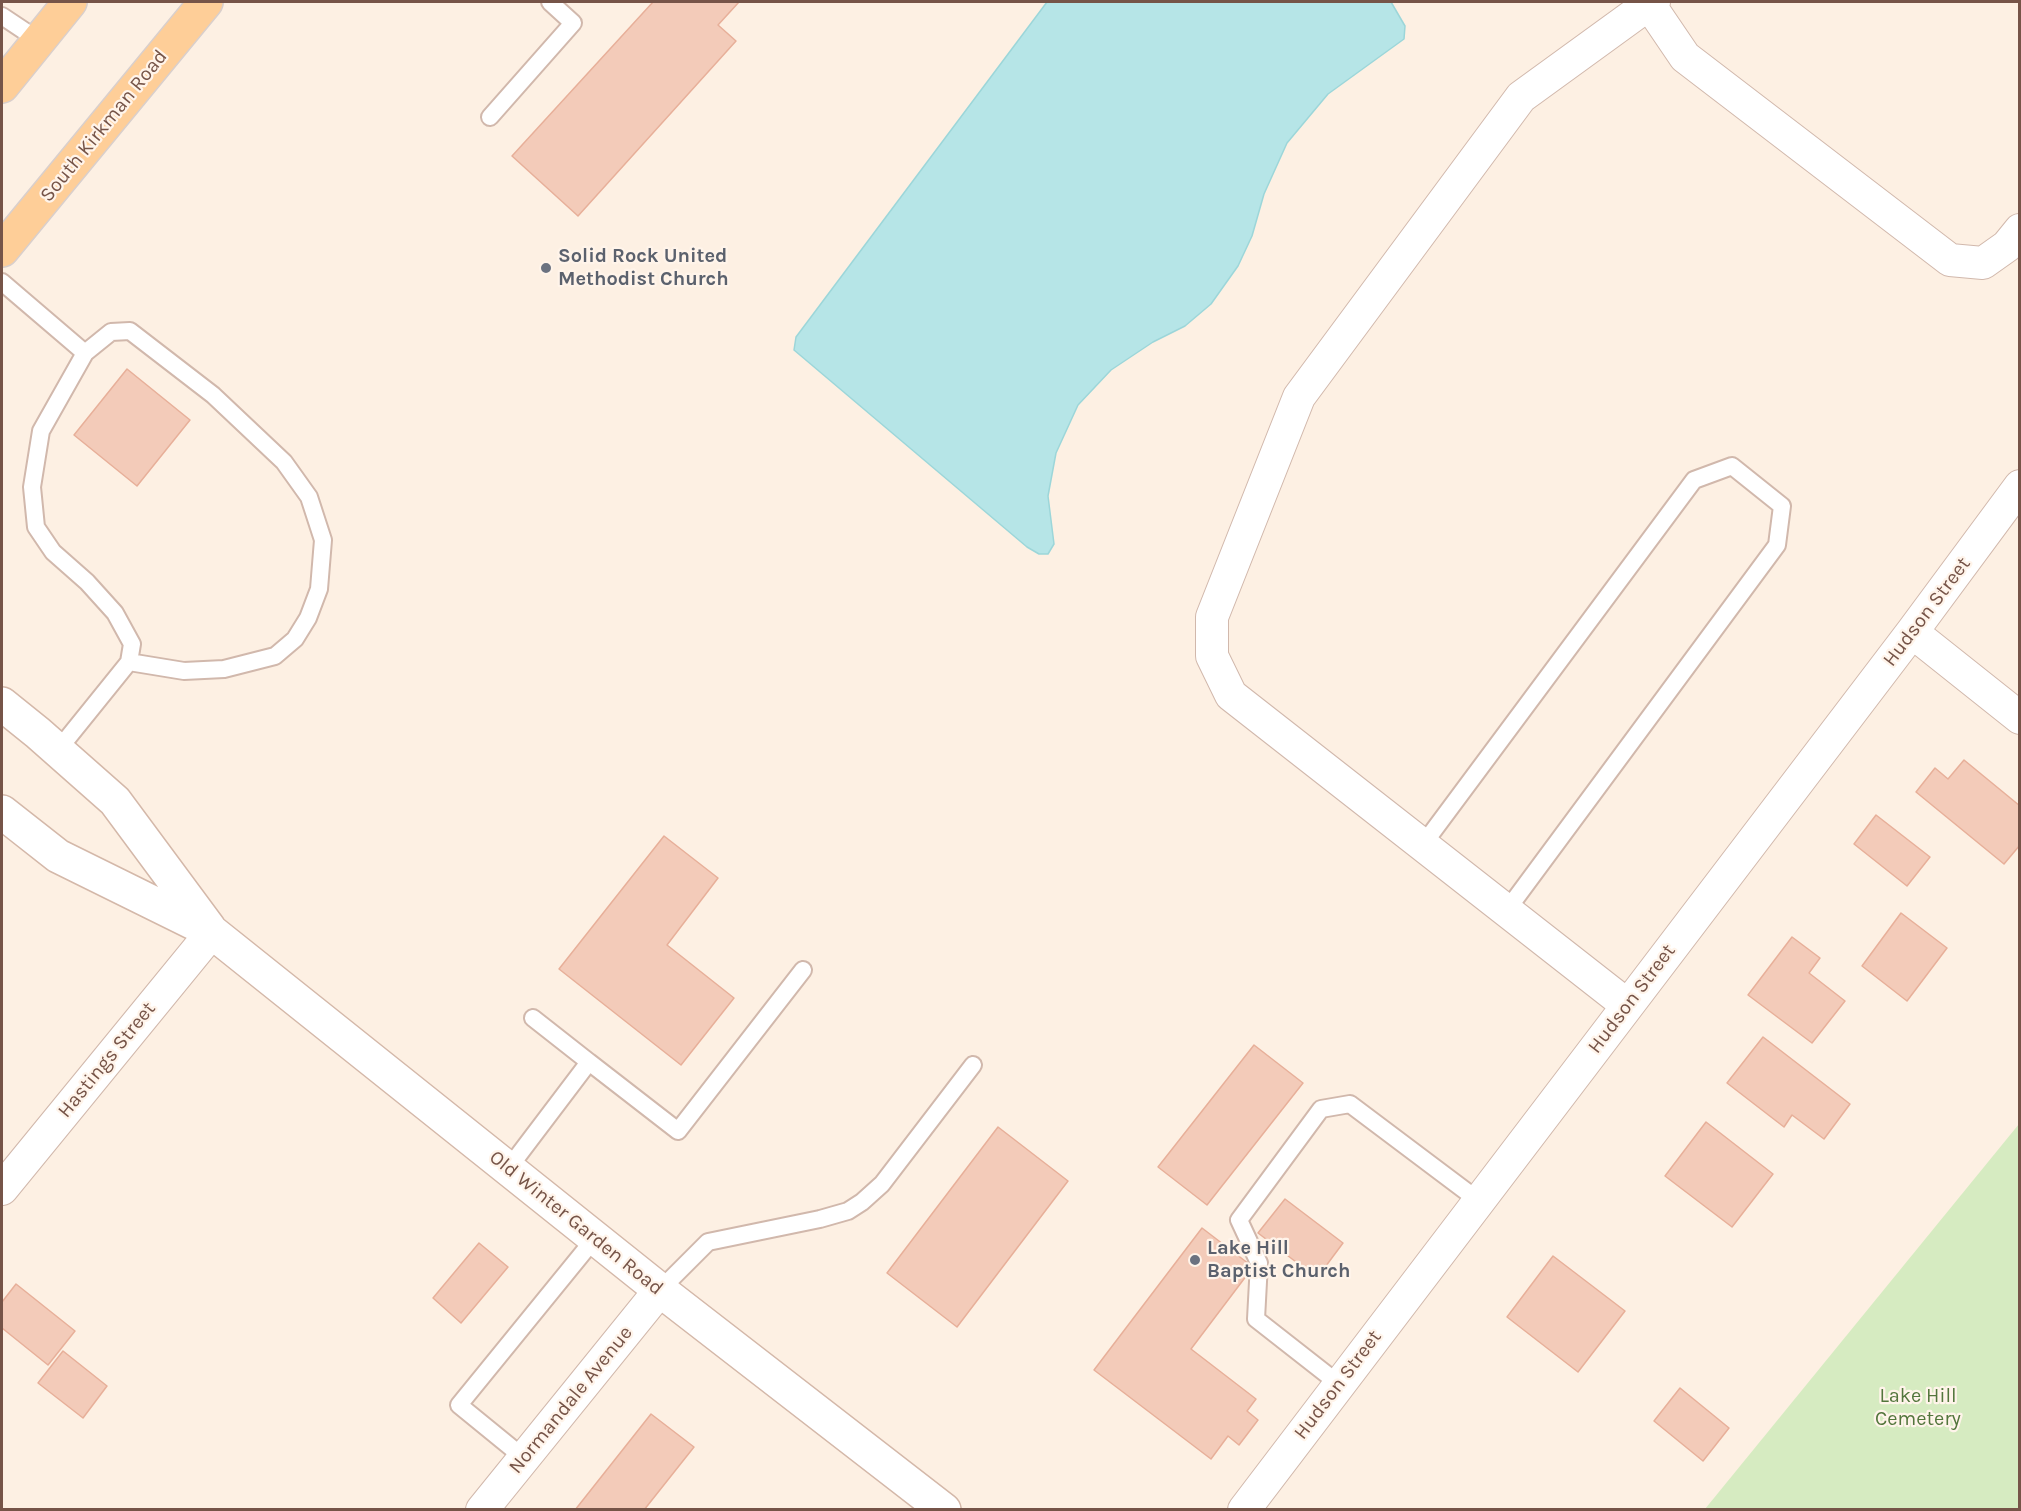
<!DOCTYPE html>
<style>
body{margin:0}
#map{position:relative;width:2021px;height:1511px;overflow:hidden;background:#fdf0e3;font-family:Karla,sans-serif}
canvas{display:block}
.frame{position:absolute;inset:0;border:3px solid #765448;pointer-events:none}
</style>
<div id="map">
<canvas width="2021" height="1511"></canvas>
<div class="frame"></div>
</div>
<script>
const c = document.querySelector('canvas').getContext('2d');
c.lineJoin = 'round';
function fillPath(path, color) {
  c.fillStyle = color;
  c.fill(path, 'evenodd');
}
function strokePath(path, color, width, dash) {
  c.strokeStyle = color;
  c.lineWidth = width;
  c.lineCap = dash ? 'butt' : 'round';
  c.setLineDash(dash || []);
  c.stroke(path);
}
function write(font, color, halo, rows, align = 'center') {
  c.font = font + ' Karla,sans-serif';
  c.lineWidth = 4.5;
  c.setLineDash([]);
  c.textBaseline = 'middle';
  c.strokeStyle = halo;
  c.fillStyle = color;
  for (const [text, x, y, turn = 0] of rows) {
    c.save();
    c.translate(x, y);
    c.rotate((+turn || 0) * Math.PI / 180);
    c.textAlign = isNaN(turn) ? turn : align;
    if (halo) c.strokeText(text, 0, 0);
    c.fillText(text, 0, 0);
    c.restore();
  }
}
const green = new Path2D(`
 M2019 1124V1509H1705Z`);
const water = new Path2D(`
 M1047 2H1391L1405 26 1404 39 1328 94 1287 143 1264 194 1252 236 1238 266 1211 304 1185 326 1153 342 1111 370 1078 405 1056 453 1048 496 1054 544 1048 554H1039L1027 547 794 350 796 337Z`);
const building = new Path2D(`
 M653 2H739L718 25 736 41 578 216 512 156Z
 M127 369 190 420 137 486 74 435Z
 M1964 760 2020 806V845L2004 864 1916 792 1935 768 1948 779Z
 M1876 815 1930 857 1907 886 1854 844Z
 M664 836 718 878 667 945 734 998 681 1065 559 969Z
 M1901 913 1947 948 1907 1001 1862 966Z
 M1792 937 1820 958 1809 973 1845 1001 1812 1043 1748 995Z
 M1763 1037 1850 1104 1824 1139 1792 1115 1784 1127 1727 1083Z
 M1254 1045 1303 1083 1207 1205 1158 1167Z
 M1706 1122 1773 1174 1732 1227 1665 1176Z
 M998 1127 1068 1181 957 1327 887 1273Z
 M1285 1199 1343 1243 1317 1278 1258 1233Z
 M1202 1228 1253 1267 1191 1349 1256 1399 1247 1411 1258 1420 1239 1445 1228 1436 1211 1459 1094 1370Z
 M479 1243 508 1267 461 1323 433 1298Z
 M1553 1256 1625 1311 1578 1372 1507 1317Z
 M16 1284 75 1331 48 1365 2 1328V1302Z
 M63 1351 107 1386 83 1418 38 1383Z
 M1680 1388 1729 1428 1703 1461 1654 1421Z
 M651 1414 694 1447 644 1510H575Z`);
const lane = new Path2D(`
 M2 16 38 40
 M490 117 573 23 550 2
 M2 282 85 353 41 431 32 487 36 527 53 552 87 582 115 613 132 644 129 662 58 750
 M85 353 111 332 130 331 213 395 284 462 309 497 323 540 319 589 308 618 295 639 275 656 224 669 184 671 129 662
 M1422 846 1694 480 1732 466 1782 506 1777 545 1507 910
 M533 1018 589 1062
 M508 1169 589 1062 678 1131 803 970
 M660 1290 708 1242 820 1219 848 1211 862 1202 882 1184 973 1065
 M1339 1384 1256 1319 1259 1263 1239 1220 1321 1109 1350 1104 1479 1201
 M524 1458 459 1405 595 1238`);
const street = new Path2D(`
 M1654 2 1649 4 1685 57 1950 260 1983 263 2007 246 2020 230
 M1912 632 2020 718
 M1627 1005 1231 695 1212 656V617L1299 397 1521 97 1649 4
 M2 1189 212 932
 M482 1510 660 1290
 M1244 1510 1912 632 2020 486`);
const secondary = new Path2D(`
 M2 704 38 733 115 801 209 928
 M2 812 58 856 212 932 660 1290 944 1510`);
const primary = new Path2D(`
 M2 86 70 2
 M2 250 206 2`);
const markers = [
 [546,268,6,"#6b7280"],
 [1195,1260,6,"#6b7280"]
];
const streetNames = [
 ["South Kirkman Road",104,126,-51],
 ["Hudson Street",1927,612,-53],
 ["Hudson Street",1632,999,-53],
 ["Hastings Street",107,1060,-51],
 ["Old Winter Garden Road",576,1223,39],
 ["Hudson Street",1338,1385,-53],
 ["Normandale Avenue",571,1400,-51]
];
const worshipNames = [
 ["Solid Rock United",558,256],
 ["Methodist Church",558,279],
 ["Lake Hill",1207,1248],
 ["Baptist Church",1207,1271]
];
const parkNames = [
 ["Lake Hill",1918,1396],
 ["Cemetery",1918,1419]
];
fillPath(green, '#d6ebc1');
fillPath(water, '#b6e5e7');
strokePath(water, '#9cd6d9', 1.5);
fillPath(building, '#f3cbb9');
strokePath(building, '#e7af99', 1.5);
strokePath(lane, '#d1b8ac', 20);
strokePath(street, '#d1b8ac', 34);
strokePath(secondary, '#d4b8a9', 36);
strokePath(primary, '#d9cfcc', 36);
strokePath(lane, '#fff', 16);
strokePath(street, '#fff', 32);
strokePath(secondary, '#fff', 33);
strokePath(primary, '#fece98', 33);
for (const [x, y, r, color] of markers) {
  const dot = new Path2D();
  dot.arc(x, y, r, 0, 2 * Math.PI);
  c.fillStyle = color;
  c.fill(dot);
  strokePath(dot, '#fff4ea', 2);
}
write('20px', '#765448', '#fff4ea', streetNames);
write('bold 20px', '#5b616d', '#fff4ea', worshipNames, 'left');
write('20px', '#53763c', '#fff4ea', parkNames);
</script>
